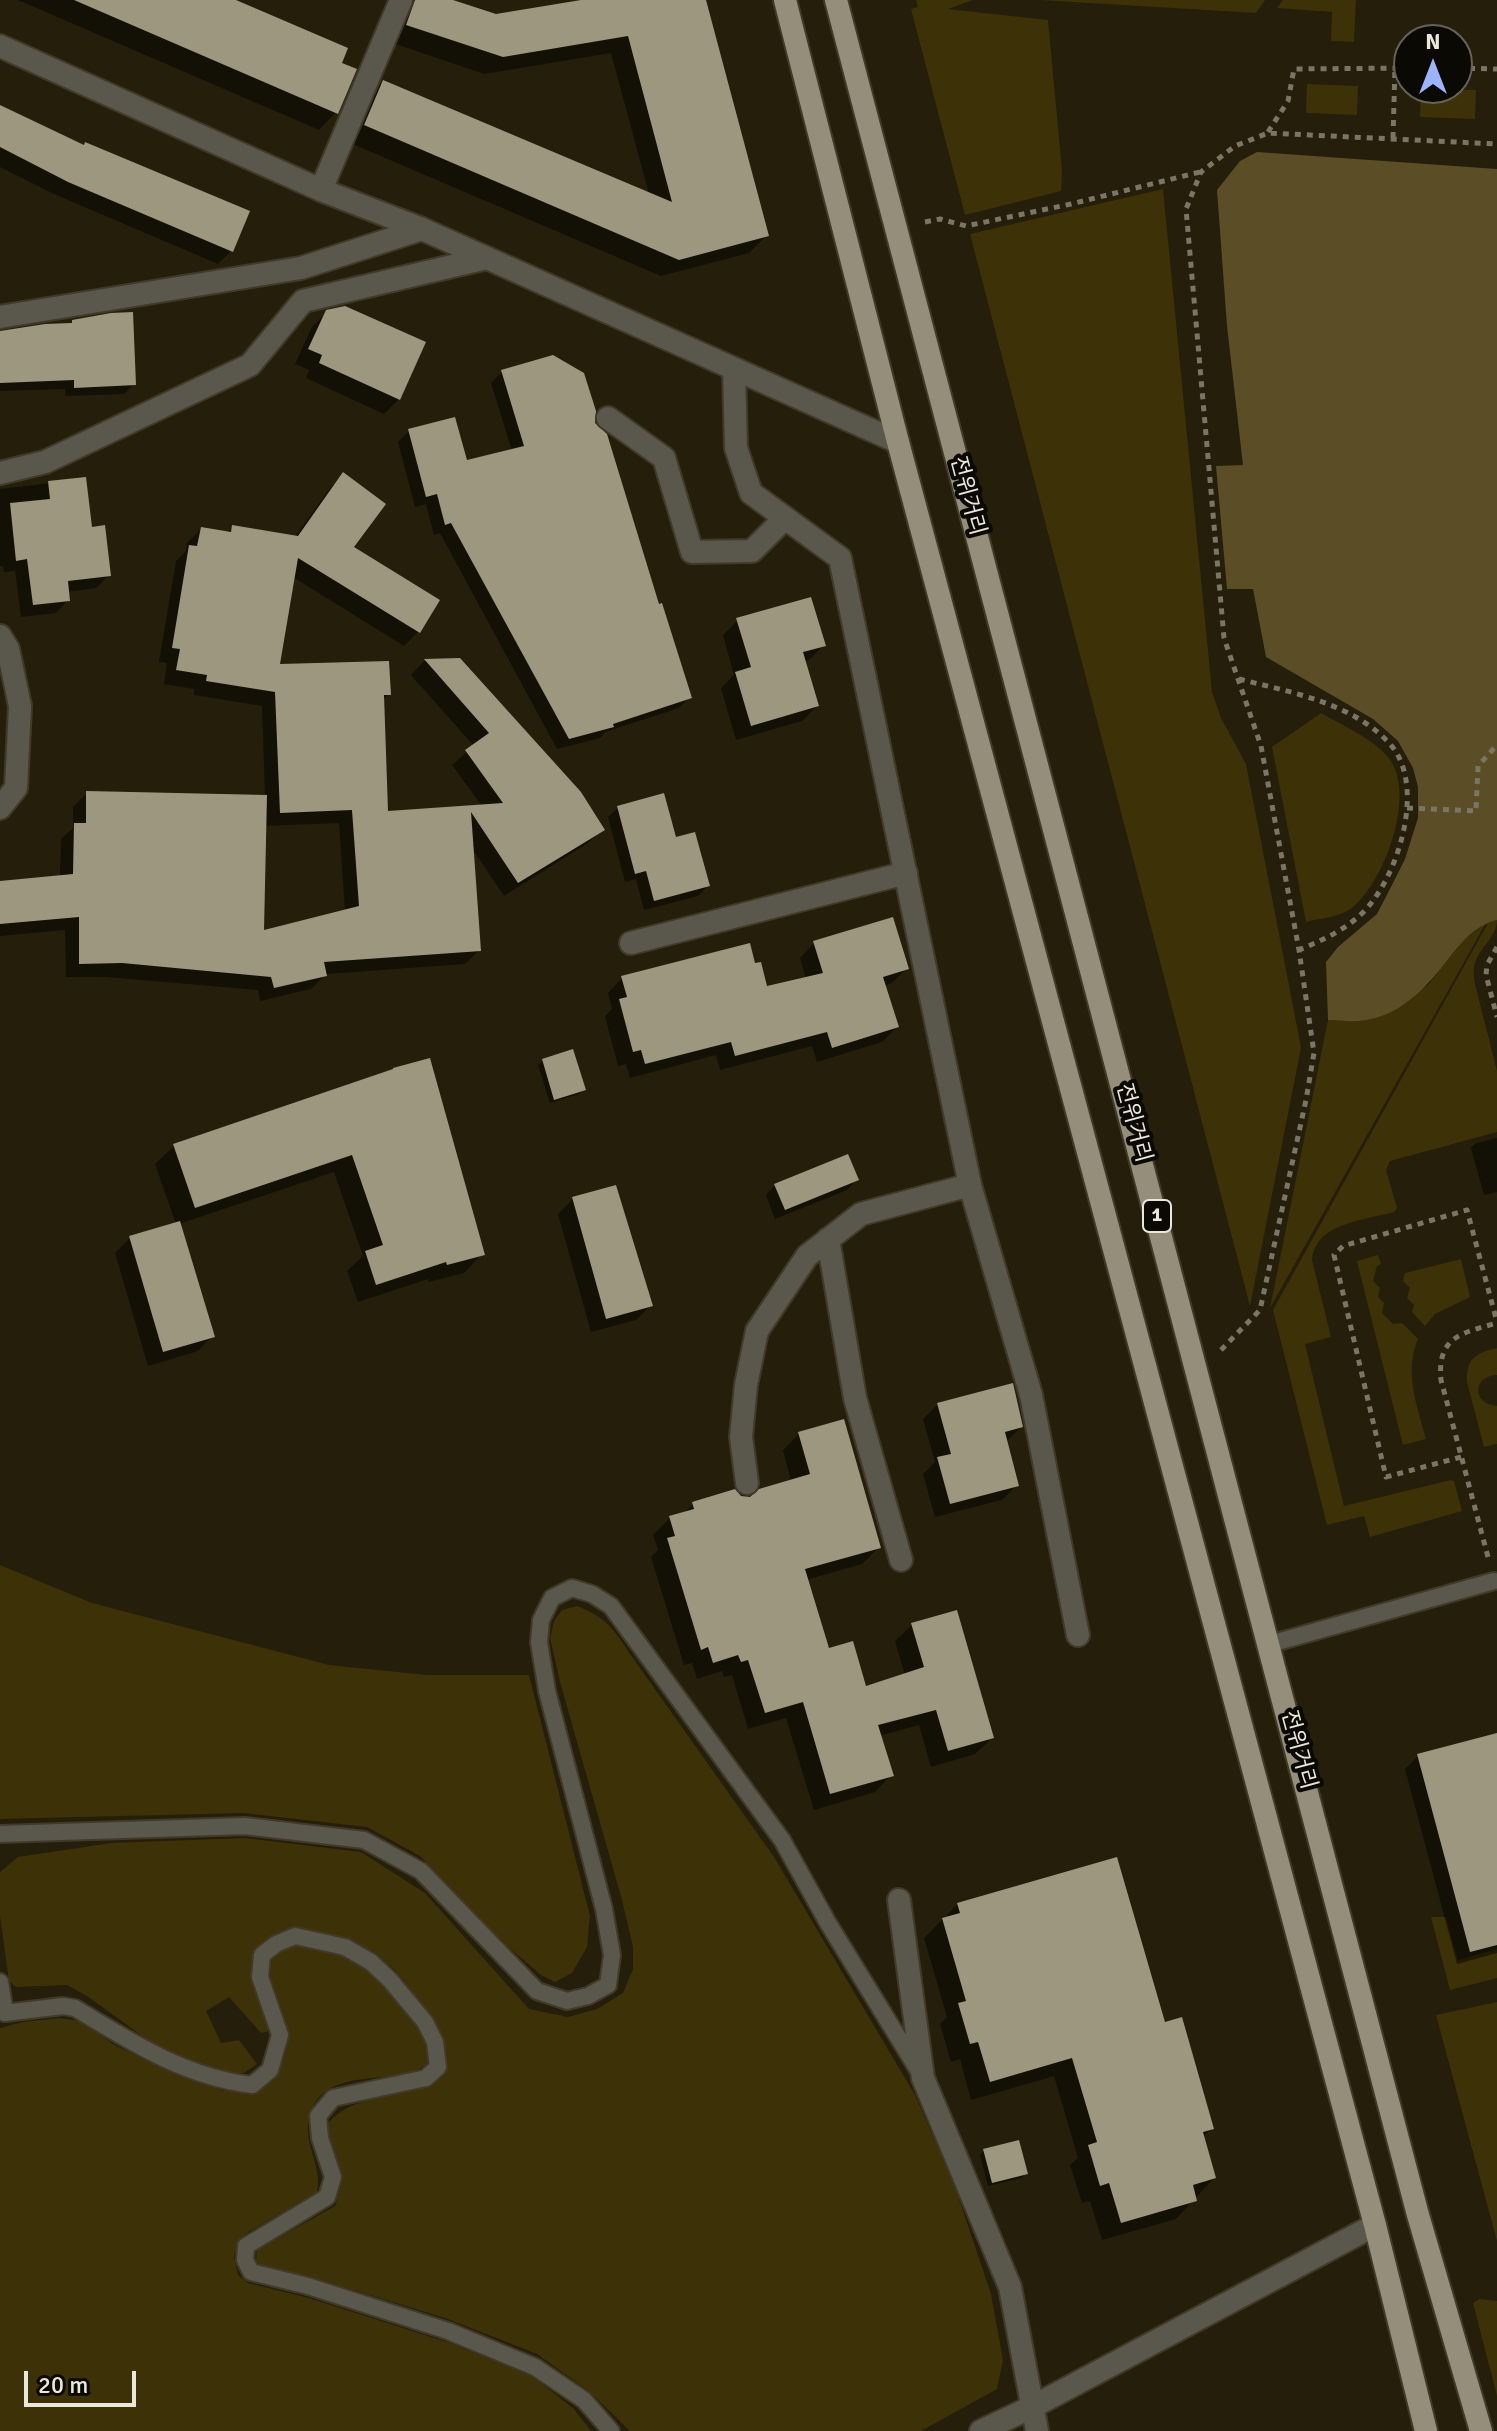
<!DOCTYPE html>
<meta charset="utf-8">
<style>
body{margin:0}
#map{position:relative;width:1497px;height:2431px;overflow:hidden;background:#251e0b;font-family:Signika,sans-serif}
canvas{display:block}
.north{position:absolute;left:1393px;top:24px;width:80px;height:80px;box-sizing:border-box;background:#0b0903;border:2px solid #656259;border-radius:50%;rotate:0deg;font-size:22px;font-weight:700;line-height:32px;text-align:center;color:#ebe7db}
.north::after{content:'';display:block;margin:auto;width:28px;height:36px;background:#9eb3fd;clip-path:polygon(50% 0,100% 100%,50% 72%,0 100%)}
.scale{position:absolute;left:24px;top:2371px;width:112px;height:36px;box-sizing:border-box;border:4px solid #ebe7db;border-top:0;padding-left:10px;font-size:24px;line-height:28px;white-space:nowrap;color:#ebe7db;-webkit-text-stroke:6px #0b0903;paint-order:stroke}
</style>
<div id="map">
<canvas width="1497" height="2431"></canvas>
<div class="north">N</div>
<div class="scale">20 m</div>
</div>
<script>
const c = document.querySelector('canvas').getContext('2d');
c.lineJoin = 'round';
function fillPath(path, color) {
  c.fillStyle = color;
  c.fill(path, 'evenodd');
}
function strokePath(path, color, width, dash) {
  c.strokeStyle = color;
  c.lineWidth = width;
  c.lineCap = dash ? 'butt' : 'round';
  c.setLineDash(dash || []);
  c.stroke(path);
}
function write(font, color, halo, rows, align = 'center') {
  c.font = font + ' Signika,"Noto Sans KR",sans-serif';
  c.lineWidth = 8;
  c.setLineDash([]);
  c.textBaseline = 'middle';
  c.strokeStyle = halo;
  c.fillStyle = color;
  for (const [text, x, y, turn = 0] of rows) {
    c.save();
    c.translate(x, y);
    c.rotate((+turn || 0) * Math.PI / 180);
    c.textAlign = isNaN(turn) ? turn : align;
    if (halo) c.strokeText(text, 0, 0);
    c.fillText(text, 0, 0);
    c.restore();
  }
}
const green = new Path2D(`
 M916 0H973L948 9 1048 20 1062 170 1061 191 965 215 911 9 918 7Z
 M1040 0H1265L1256 13Z
 M1283 0H1356L1354 42 1331 41 1332 12 1277 8Z
 M1307 84 1358 86 1357 115 1306 113Z
 M1421 88 1476 90 1475 119 1420 117Z
 M1163 189 1212 692 1221 718 1246 764 1300 1042 1301 1048 1250 1306 970 234Z
 M1321 713C1342 725 1378 741 1391 761 1415 799 1384 882 1352 908 1340 917 1321 918 1306 922L1272 747Z
 M1497 920C1497 937 1479 948 1475 963 1473 970 1474 978 1475 984L1497 1071V1132L1390 1161 1386 1170 1397 1208 1394 1212C1365 1220 1315 1223 1312 1260L1331 1337 1305 1344 1344 1506 1451 1480 1454 1481 1462 1511 1370 1537 1364 1516 1327 1525 1273 1310 1488 923Z
 M1486 923 1270 1308 1328 1020 1360 1021 1428 985 1461 942Z
 M1378 1255 1381 1264 1377 1266 1373 1281 1380 1288 1378 1297 1384 1303 1382 1313 1393 1324 1402 1323 1418 1339C1404 1372 1417 1406 1426 1439L1403 1445 1357 1261Z
 M1461 1259 1470 1297 1435 1314 1425 1326 1412 1312 1414 1305 1407 1298 1410 1288 1403 1281 1405 1273Z
 M1497 1348V1375C1472 1376 1472 1404 1497 1406V1444L1484 1447 1467 1382C1466 1358 1476 1353 1497 1348Z
 M0 1565 92 1603 329 1665 427 1675H529L590 1916 587 1947 572 1973 555 1982 541 1975 506 1945 420 1856 367 1827 243 1813 0 1819Z
 M577 1606C606 1617 614 1629 630 1654L774 1857 915 2095 954 2184 991 2294 1003 2360 997 2389 921 2431H630L590 2392 537 2354 445 2318 308 2276 259 2265 256 2260 257 2250 335 2206 343 2177 329 2139V2122C352 2096 393 2098 425 2087 433 2084 439 2077 445 2071L444 2042 432 2016 395 1970 374 1952 348 1939 295 1929 275 1936 259 1947 252 1956 253 1977 266 2007 269 2031 261 2033 229 1997 206 2011 221 2043 239 2040 257 2064 244 2073H221L156 2046 87 1996 67 1985 16 1987 9 1981 0 1916V1872L18 1857 111 1843 245 1838 361 1852 425 1893 529 2009 568 2017 597 2009 623 1993 633 1969V1947L622 1900 560 1682 550 1638 554 1621 562 1610Z
 M1431 1917H1446L1458 1960 1497 1949V1978L1450 1990Z
 M297 1945C312 1949 331 1951 345 1957 366 1966 410 2008 422 2028 428 2039 428 2052 428 2064 395 2089 322 2062 309 2118 303 2144 323 2167 317 2192L247 2233 238 2241 234 2257 238 2275 248 2283 309 2298 453 2344 532 2376 573 2408 591 2431H0V2028L23 2022 60 2018 81 2021 113 2044 159 2067 221 2090 255 2094C261 2089 269 2084 274 2078 281 2070 288 2048 288 2037 289 2002 241 1957 297 1945Z
 M1497 2002V2241L1436 2015Z
 M1479 2299 1497 2301V2396L1473 2303Z`);
const water = new Path2D(`
 M1257 152 1497 169V920C1477 925 1462 941 1449 958 1427 987 1399 1018 1359 1021 1349 1022 1338 1020 1328 1020L1326 962 1338 947 1377 914 1392 885 1405 859 1418 818V787L1413 768 1398 741 1373 719 1266 657 1253 589H1227L1216 466 1243 465 1227 326 1217 190 1240 161Z`);
const shadow = new Path2D(`
 M18 0H231L339 64 336 112 319 130Z
 M409 0H446L495 16 594 0H703L767 235 749 253 661 276 348 142 365 100 383 82 649 194 611 53 484 74 390 42Z
 M0 108 231 251 218 264 54 194 0 167Z
 M327 312 399 399 384 414 306 378 309 370 295 364 312 327Z
 M73 321 134 384 124 394 65 396V389L0 391V332L69 325Z
 M502 372 593 424 690 697 679 708 605 732 600 738 557 749 440 533 434 535 426 504 415 507 398 442 409 431 465 463 512 451 491 383Z
 M343 475 351 548 437 601 418 632 404 646 293 577 278 666 389 694 383 700 386 813 482 806 452 765 474 746 411 675 424 661 460 660 602 829 588 843 504 896 471 847 479 950 465 964 326 974 311 989 260 1001 258 990 106 977H66L65 930 0 936V883L60 878 61 839 73 828V807L87 793 265 797 262 706 194 695V689L164 684 167 663 159 662 176 561 186 551 187 543 201 529 227 533 233 527 295 537 330 488ZM339 823 345 911 261 932 264 826Z
 M85 479 91 529 109 575 96 588 67 592 68 600 56 613 21 617 15 571 4 572 3 566H0V489Z
 M738 620 824 645 809 660 804 661 817 706 802 721 736 740 721 688 734 675 723 635Z
 M618 808 674 839 708 886 698 896 644 910 636 879 625 882 608 817Z
 M814 943 907 968 892 983 884 986 897 1027 882 1042 817 1062 812 1046 720 1070 716 1055 630 1078 626 1064 618 1066 605 1016 612 1009 608 993 622 978 753 966 766 989 806 979 800 958Z
 M543 1061 584 1089 579 1094 550 1103 538 1065Z
 M391 1072 482 1254 464 1273 429 1282 428 1279 358 1302 347 1271 363 1256 334 1172 179 1224 212 1336 198 1351 148 1366 115 1253 130 1238 176 1224 155 1164 174 1146Z
 M1497 1138V1192L1484 1195 1471 1148 1476 1143Z
 M856 1180 847 1190 775 1219 766 1195 775 1185Z
 M573 1199 651 1305 636 1320 591 1332 558 1214Z
 M938 1404 1021 1427 1006 1442 1017 1485 1002 1500 935 1517 923 1474 935 1462 923 1419Z
 M799 1434 879 1547 862 1564 806 1580 828 1650 865 1689 905 1675 895 1641 912 1625 992 1738 975 1754 931 1767 919 1725 879 1736 891 1775 875 1792 814 1810 786 1718 748 1729 732 1675 724 1677 722 1671 697 1679 692 1663 684 1665 651 1557 658 1550 653 1535 670 1518 683 1514 693 1504 740 1497 750 1499 791 1481 783 1450Z
 M1497 1735V1953L1457 1964 1405 1769 1418 1756Z
 M958 1904 1163 2024 1212 2128 1202 2138 1214 2178 1176 2219 1102 2240 1090 2201 1082 2203 1070 2165 1078 2158 1054 2076 971 2100 960 2059 951 2062 940 2024 947 2017 924 1938Z
 M984 2151 1026 2173 1022 2178 988 2186 980 2155Z`);
const building = new Path2D(`
 M74 0H236L348 48 342 63 357 69 338 114Z
 M415 0H453L496 14 581 0H706L769 236 679 260 364 125 383 80 672 202 628 36 503 57 406 25Z
 M0 105 84 145 85 142 250 211 233 252 68 182 0 147Z
 M345 306 426 342 400 400 319 363 322 355 308 349 326 310Z
 M133 312 136 385 74 388V380L0 383V331L45 324 72 323V320L111 313Z
 M553 355 584 373 596 411 595 423 607 434 659 604 662 603 692 698 613 724 614 727 569 739 451 523 445 525 437 494 426 497 408 429 455 417 467 460 524 446 501 370Z
 M343 472 386 504 354 547 440 600 420 633 298 558 280 664 389 661 391 695H384L388 811 503 803 465 750 489 733 424 659 460 658 581 792 605 830 518 883 471 812 481 951 324 962 327 976 274 988 271 977 122 963 79 964V917L0 924V881L73 874 74 823H86V791L267 795 264 930 359 906 352 810 280 813 275 692 206 681 207 675 176 670 180 649 172 648 189 545 197 546 201 527 231 532 232 525 298 536Z
 M86 477 92 527 105 525 111 576 68 581 70 601 33 605 27 559 16 561 10 503 50 499 48 481Z
 M811 597 826 646 803 652 819 706 751 726 735 672 751 667 736 618Z
 M664 793 676 837 695 832 710 886 654 901 646 871 635 874 617 806Z
 M893 917 909 969 883 977 899 1027 832 1048 827 1032 735 1056 731 1042 645 1064 641 1050 633 1052 619 999 627 997 621 976 750 943 755 963 761 962 767 986 823 973 813 941Z
 M573 1049 586 1090 554 1100 542 1059Z
 M430 1058 485 1255 447 1265 446 1262 376 1285 365 1251 383 1245 352 1155 195 1208 173 1144 393 1069V1068Z
 M848 1154 859 1180 785 1210 774 1184Z
 M616 1185 653 1306 606 1319 572 1197Z
 M180 1221 215 1337 163 1352 129 1236Z
 M1013 1383 1023 1427 1005 1432 1019 1486 950 1504 937 1457 951 1454 937 1403Z
 M844 1419 881 1548 805 1569 829 1648 853 1641 866 1686 924 1667 911 1623 957 1610 994 1738 948 1751 936 1710 878 1725 894 1776 830 1794 803 1702 765 1713 748 1660 741 1662 738 1655 713 1663 708 1647 701 1650 667 1538 675 1536 669 1516 694 1509 692 1502 735 1489 741 1496 750 1497 759 1489 810 1474 798 1432Z
 M1497 1733V1945L1470 1952 1417 1754Z
 M1117 1857 1165 2022 1182 2017 1214 2129 1203 2132 1216 2178 1193 2185 1197 2201 1121 2223 1109 2183 1100 2186 1088 2145 1097 2142 1072 2058 990 2082 978 2042 970 2044 958 2003 966 2001 942 1918 960 1913 957 1903Z
 M1019 2140 1028 2174 992 2183 983 2149Z`);
const path = new Path2D(`
 M1457 68 1497 69
 M1268 132 1288 101 1294 69 1409 68
 M1393 138 1395 67
 M925 222 940 219 966 226 1071 204 1200 172
 M1239 679C1290 692 1353 703 1390 744 1428 786 1397 884 1358 917 1341 932 1320 941 1299 950
 M1407 808 1476 811 1478 766 1497 745
 M1497 947 1487 965 1486 975 1497 1017
 M1221 1350 1260 1310 1306 1100 1314 1053 1299 950 1261 746 1224 638 1186 209 1201 172 1235 146 1268 133 1497 144
 M1461 1457 1386 1477 1334 1255 1343 1246 1467 1210 1497 1322
 M1488 1557 1441 1380C1437 1337 1461 1333 1497 1323`);
const service = new Path2D(`
 M1270 1644 1494 1581
 M0 1834 245 1826 364 1840 421 1871 537 1991 567 2001 588 1996 608 1985 612 1955 604 1909 547 1691 539 1642 541 1620 552 1598 572 1588 592 1594 611 1606 782 1840 828 1923 920 2073
 M0 1982 5 2013 63 2006 75 2008C131 2042 185 2077 252 2085L270 2070 280 2035 260 1977 262 1955 276 1944 295 1936 345 1947 371 1962 390 1980 425 2022 435 2042 438 2067 426 2078 333 2098 318 2116 320 2138 333 2177 327 2197 246 2246 245 2260 251 2272 308 2286 448 2331 535 2367 584 2400 611 2431`);
const minor = new Path2D(`
 M321 190 401 0
 M0 317 301 268 422 229
 M734 369 736 448 751 493 840 558 970 1185 1031 1395 1078 1635
 M608 418 664 458 692 552 752 551 785 518
 M0 473 45 462 250 365 303 301 487 258
 M0 636 8 649 20 706 16 788 0 808
 M631 943 906 873
 M828 1239 855 1398 901 1560
 M747 1483 741 1437 746 1385 757 1331 807 1256 861 1214 970 1185
 M899 1900 923 2078 1010 2287 1037 2431
 M981 2431 1032 2407 1375 2225`);
const tertiary = new Path2D(`
 M0 46 321 190 422 229 898 442`);
const primary = new Path2D(`
 M785 0 898 442 1375 2225 1426 2431
 M836 0 1418 2215 1481 2431`);
const shields = [
 [1157,1216,28]
];
const shieldNames = [
 ["1",1157,1216]
];
const streetNames = [
 ["전위거리",967,496,75],
 ["전위거리",1133,1123,75],
 ["전위거리",1298,1750,75]
];
fillPath(green, '#3d3107');
fillPath(water, '#5b4e26');
fillPath(shadow, '#0007');
fillPath(building, '#9e9780');
strokePath(service, '#413a28', 20);
strokePath(minor, '#413a28', 26);
strokePath(tertiary, '#413a28', 26);
strokePath(primary, '#413a28', 26);
strokePath(path, '#7a7565', 5, [6, 6]);
strokePath(service, '#5a574d', 16);
strokePath(minor, '#5a574d', 22);
strokePath(tertiary, '#5a574d', 22);
strokePath(primary, '#958e7b', 22);
for (const [x, y, w] of shields) {
  const box = new Path2D();
  box.roundRect(x - w / 2, y - 16, w, 32, 6);
  c.fillStyle = '#0b0903';
  c.fill(box);
  strokePath(box, '#ebe7db', 2);
}
write('bold 20px', '#ebe7db', null, shieldNames);
write('22px', '#ebe7db', '#0b0903', streetNames);
</script>
